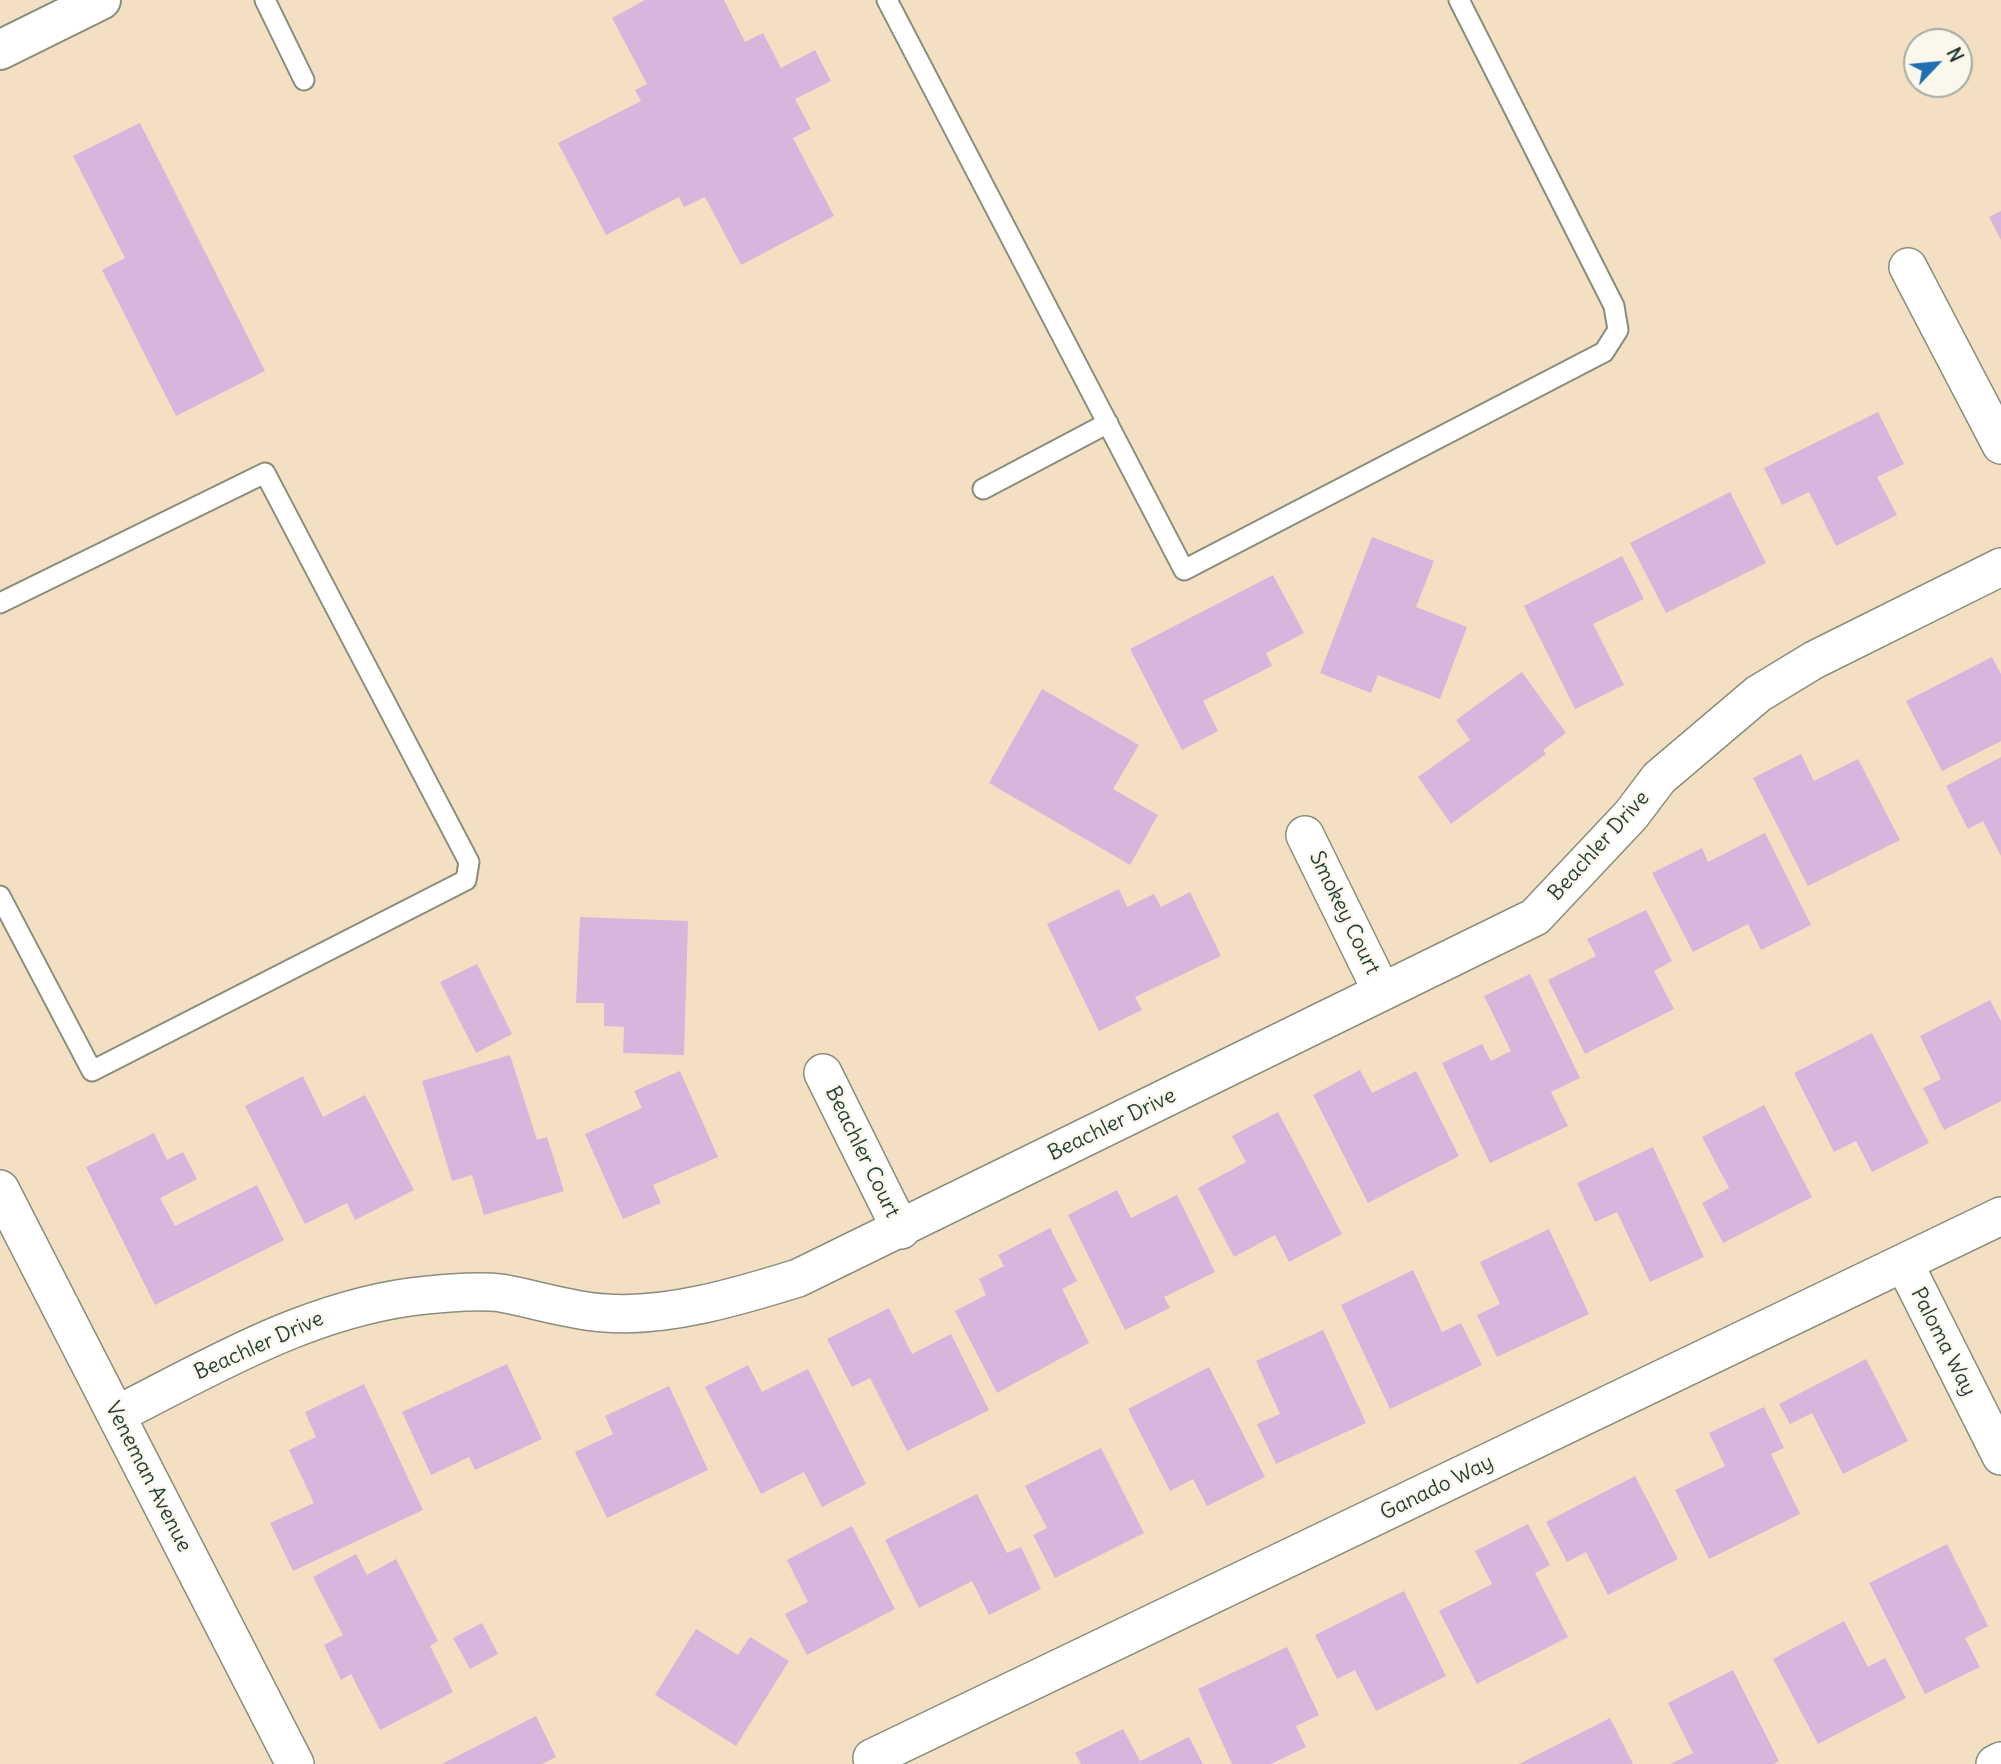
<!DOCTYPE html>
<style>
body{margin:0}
#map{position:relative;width:2001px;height:1764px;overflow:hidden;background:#f3e0c3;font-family:Delius,sans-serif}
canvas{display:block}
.north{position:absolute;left:1903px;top:28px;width:70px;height:70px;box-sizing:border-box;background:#fbf7ec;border:2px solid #a3ada2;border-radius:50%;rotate:64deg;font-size:19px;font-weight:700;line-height:28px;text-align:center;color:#1f3d34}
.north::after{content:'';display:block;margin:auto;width:24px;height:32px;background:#1f6fb2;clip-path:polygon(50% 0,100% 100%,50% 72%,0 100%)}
</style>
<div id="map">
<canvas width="2001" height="1764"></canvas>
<div class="north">N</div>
</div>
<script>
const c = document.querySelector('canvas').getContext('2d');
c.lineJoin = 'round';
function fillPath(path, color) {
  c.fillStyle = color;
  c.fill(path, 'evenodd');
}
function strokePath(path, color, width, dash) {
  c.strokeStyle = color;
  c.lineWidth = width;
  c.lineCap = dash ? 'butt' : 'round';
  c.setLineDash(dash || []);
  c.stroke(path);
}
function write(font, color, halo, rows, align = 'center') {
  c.font = font + ' Delius,sans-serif';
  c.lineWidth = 5;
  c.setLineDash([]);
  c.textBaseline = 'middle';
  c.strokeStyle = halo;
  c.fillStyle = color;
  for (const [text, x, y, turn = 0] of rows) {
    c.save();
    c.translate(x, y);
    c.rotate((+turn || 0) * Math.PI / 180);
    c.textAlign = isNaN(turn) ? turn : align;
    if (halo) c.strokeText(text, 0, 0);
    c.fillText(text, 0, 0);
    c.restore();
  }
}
const building = new Path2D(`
 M645 0H724L745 42 763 33 781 68 815 50 831 81 795 99 811 129 793 138 834 216 741 265 705 197 684 207 679 197 606 235 558 143 641 101 635 90 647 84 612 18Z
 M140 123 265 371 176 416 102 270 125 258 73 156Z
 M2001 211V240L1989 217Z
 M1878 412 1904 464 1877 477 1897 515 1836 546 1809 492 1782 505 1764 468Z
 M1730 492 1766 563 1666 613 1630 543Z
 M1372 537 1434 561 1416 607 1467 627 1440 699 1378 675 1371 693 1320 673Z
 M1622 556 1644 599 1593 624 1624 685 1575 709 1524 606Z
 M1273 575 1304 633 1266 653 1272 666 1203 701 1218 731 1182 750 1130 649Z
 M1992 657 2001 674V741L1942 771 1906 701Z
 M1522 672 1566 733 1543 750 1546 754 1451 824 1418 777 1470 740 1456 720Z
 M1042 689 1139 745 1113 789 1158 815 1130 865 989 783Z
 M1801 754 1814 781 1858 759 1900 840 1808 886 1753 778Z
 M2001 757V856L1983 821 1968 829 1946 786Z
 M1765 833 1811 925 1761 950 1748 924 1693 952 1652 873 1702 848 1708 862Z
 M1119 889 1127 907 1154 894 1161 907 1190 892 1221 956 1135 997 1142 1010 1099 1031 1047 924Z
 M1646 910 1672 961 1654 971 1674 1009 1585 1054 1548 980 1596 956 1587 939Z
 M580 917 688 921 684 1055 623 1053 624 1027 604 1026V1003H576Z
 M477 964 512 1034 476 1053 440 982Z
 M1530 974 1580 1078 1551 1092 1568 1126 1490 1163 1442 1063 1482 1044 1491 1061 1511 1051 1484 996Z
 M1990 1000 2001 1021V1101L1944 1130 1923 1088 1941 1079 1920 1036Z
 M1872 1033 1929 1143 1872 1172 1856 1141 1834 1152 1794 1073Z
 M510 1055 537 1140 547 1137 564 1191 484 1215 472 1175 452 1181 422 1081Z
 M1360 1070 1372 1093 1416 1071 1459 1156 1368 1203 1313 1095Z
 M680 1071 718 1157 653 1185 661 1203 623 1219 585 1134 642 1108 634 1091Z
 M303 1076 323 1117 365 1095 414 1190 355 1220 347 1203 305 1224 245 1106Z
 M1764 1105 1812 1197 1723 1243 1702 1203 1729 1188 1702 1137Z
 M1278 1112 1342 1234 1289 1262 1275 1235 1234 1257 1198 1188 1246 1162 1232 1136Z
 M154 1133 167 1160 183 1152 197 1179 160 1198 175 1226 257 1185 284 1240 155 1305 86 1167Z
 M1653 1147 1704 1257 1650 1282 1617 1212 1595 1222 1577 1183Z
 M1117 1190 1131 1218 1177 1195 1215 1272 1164 1297 1170 1308 1125 1330 1068 1215Z
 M1050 1228 1077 1281 1062 1289 1089 1343 997 1393 955 1311 986 1295 979 1279 1004 1266 998 1255Z
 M1549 1229 1589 1314 1497 1357 1477 1315 1500 1304 1480 1262Z
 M1413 1270 1442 1332 1461 1323 1482 1365 1390 1409 1341 1305Z
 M889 1308 912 1354 951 1334 989 1410 907 1451 870 1378 852 1387 827 1339Z
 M1323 1330 1366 1423 1276 1464 1257 1424 1280 1414 1256 1361Z
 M1866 1359 1908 1441 1843 1474 1812 1413 1790 1424 1779 1404Z
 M507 1364 542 1439 475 1470 469 1457 431 1475 402 1412Z
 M748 1365 762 1392 808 1369 866 1484 822 1507 804 1472 761 1494 705 1387Z
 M1209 1367 1265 1477 1207 1506 1193 1479 1170 1491 1128 1409Z
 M364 1384 423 1510 293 1571 270 1523 314 1503 289 1450 316 1437 305 1412Z
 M669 1386 708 1470 607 1518 575 1452 613 1434 605 1416Z
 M1764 1407 1784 1448 1771 1454 1800 1514 1709 1559 1675 1490 1725 1466 1709 1433Z
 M1101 1448 1144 1533 1055 1578 1033 1535 1047 1528 1025 1486Z
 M1635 1476 1678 1559 1608 1595 1586 1552 1567 1562 1546 1522Z
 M977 1494 1007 1553 1021 1547 1041 1589 989 1615 972 1581 919 1608 885 1540Z
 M1528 1524 1550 1565 1535 1573 1568 1637 1477 1684 1439 1611 1492 1584 1475 1551Z
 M852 1526 895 1609 807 1655 785 1614 808 1602 787 1560Z
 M1947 1544 1988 1626 1965 1638 1980 1667 1925 1694 1869 1583Z
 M356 1554 367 1575 396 1559 438 1641 430 1646 453 1692 380 1730 351 1674 341 1680 324 1645 343 1635 313 1577Z
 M1404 1591 1446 1676 1376 1711 1355 1670 1337 1679 1315 1635Z
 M1844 1621 1868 1667 1885 1658 1906 1698 1818 1744 1773 1659Z
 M482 1623 498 1654 470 1669 453 1638Z
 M696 1629 738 1655 750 1637 789 1661 736 1746 655 1695Z
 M1287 1647 1319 1715 1296 1726 1306 1747 1271 1764H1232L1198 1689Z
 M1733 1670 1779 1761 1774 1764H1670L1693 1753 1668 1703Z
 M536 1716 556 1757 542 1764H442Z
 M1610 1718 1633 1764H1519Z
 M1123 1729 1140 1761 1189 1737 1203 1764H1081L1075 1753Z`);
const lane = new Path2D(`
 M265 0 304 80
 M887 0 1184 570 1604 352 1618 330 1614 306 1459 0
 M983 489 1108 423
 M0 603 265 473 469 862 466 880 92 1071 0 896`);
const street = new Path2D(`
 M1908 267 2001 445
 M1305 835 1382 992
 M823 1073 901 1230
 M0 1189 295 1764
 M1905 1265 2001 1456
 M116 1415C211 1367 303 1312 410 1297 435 1294 477 1290 501 1293 535 1299 570 1311 605 1313 667 1318 740 1296 798 1278L1535 917 1631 815 1659 778 1758 694 1814 660 2001 567
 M874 1764 872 1758 2001 1216
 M1995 1764 2001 1761`);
const secondary = new Path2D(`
 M0 50 101 0`);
const streetNames = [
 ["Beachler Drive",1599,846,-48],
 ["Smokey Court",1344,913,64],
 ["Beachler Drive",1112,1125,-26],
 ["Beachler Court",862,1152,64],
 ["Paloma Way",1943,1342,63],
 ["Beachler Drive",259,1346,-24],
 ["Veneman Avenue",148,1477,63],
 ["Ganado Way",1437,1488,-26]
];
fillPath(building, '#d5b6dd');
strokePath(lane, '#898e7c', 23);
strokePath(street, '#898e7c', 40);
strokePath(secondary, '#898e7c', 42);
strokePath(lane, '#fff', 19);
strokePath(street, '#fff', 37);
strokePath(secondary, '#fff', 38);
write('21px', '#1f3d34', '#fbf7ec', streetNames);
</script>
